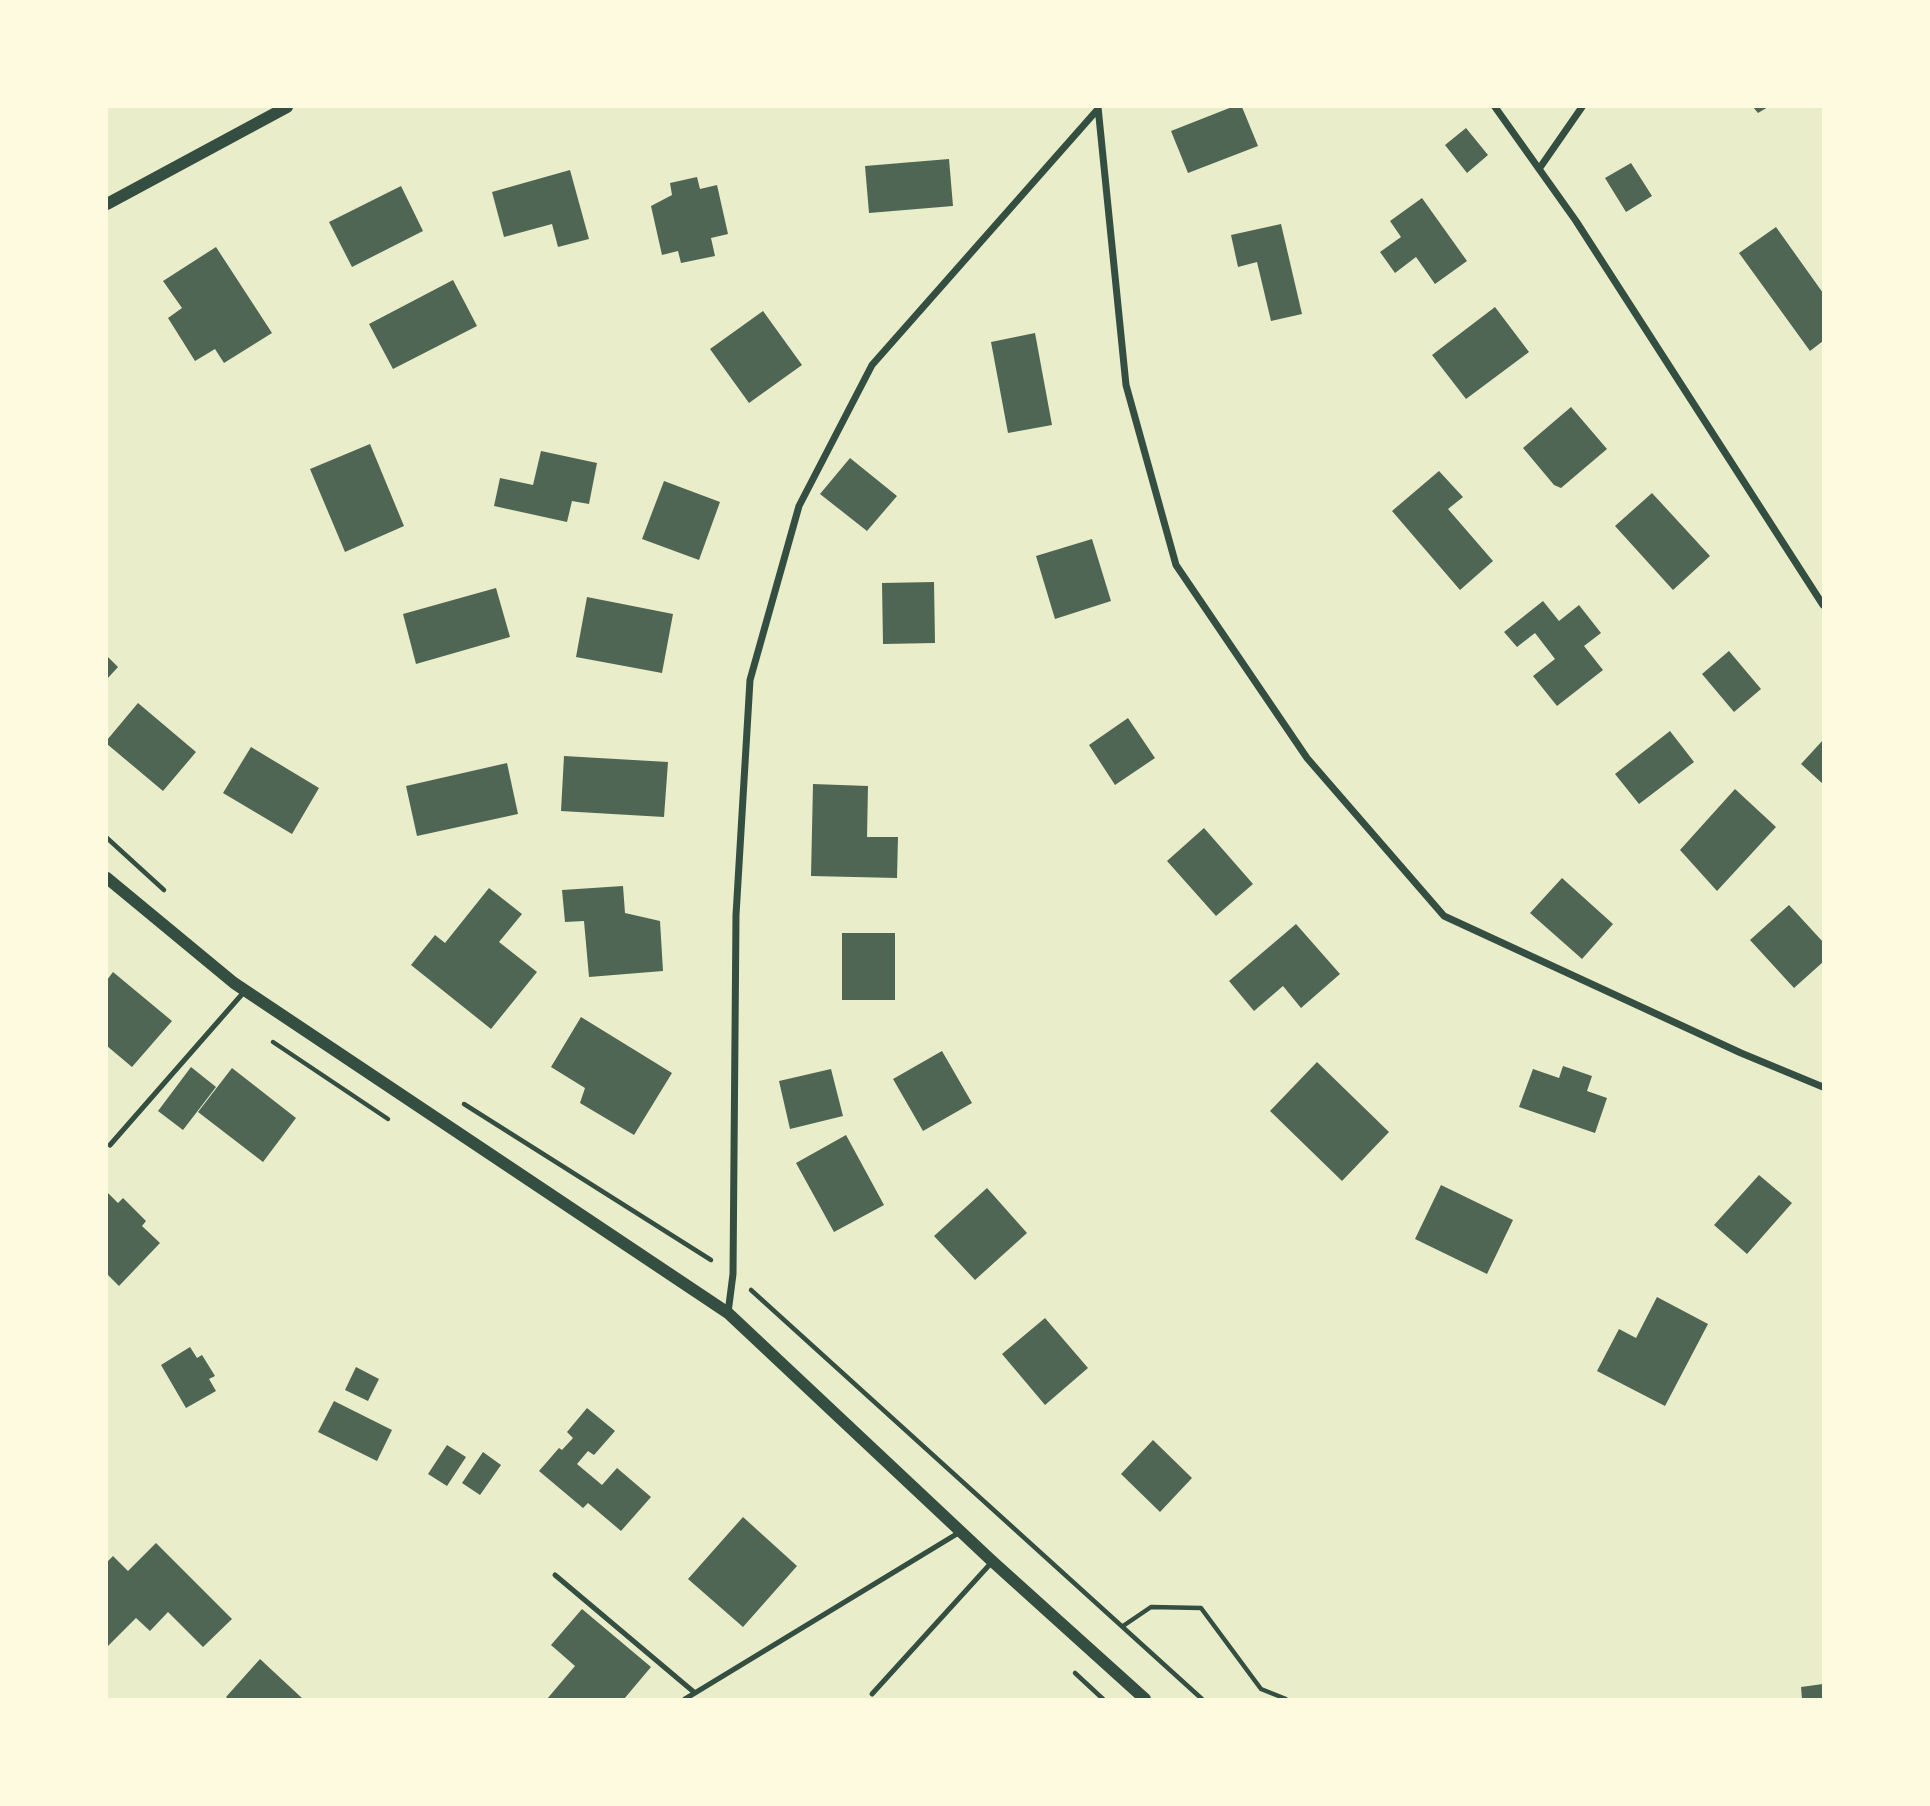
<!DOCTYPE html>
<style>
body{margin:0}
#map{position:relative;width:1930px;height:1806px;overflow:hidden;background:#e9edc9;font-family:Roboto,sans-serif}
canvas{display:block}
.frame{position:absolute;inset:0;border:108px solid #fefae0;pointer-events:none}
</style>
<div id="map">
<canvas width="1930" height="1806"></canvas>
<div class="frame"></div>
</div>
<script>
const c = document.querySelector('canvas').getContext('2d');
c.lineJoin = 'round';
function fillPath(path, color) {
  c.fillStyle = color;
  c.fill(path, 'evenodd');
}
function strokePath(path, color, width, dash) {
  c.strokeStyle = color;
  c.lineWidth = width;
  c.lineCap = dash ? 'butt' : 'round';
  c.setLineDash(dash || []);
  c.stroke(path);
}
const building = new Path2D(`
 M1232 107H1242L1258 146 1188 173 1171 131Z
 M1753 107H1768L1758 113Z
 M1466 128 1488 155 1467 173 1445 145Z
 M949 159 953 206 869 213 865 166Z
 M1631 163 1652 196 1626 212 1605 178Z
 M570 170 589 239 558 247 552 224 504 237 492 192Z
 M697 177 700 189 717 185 728 234 711 238 715 256 681 263 678 251 662 255 651 206 672 195 670 183Z
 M401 186 423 231 352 267 329 222Z
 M1422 198 1467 261 1435 284 1416 257 1395 273 1380 252 1401 237 1390 221Z
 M1281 224 1302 314 1271 321 1257 262 1238 267 1231 235Z
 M1776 227 1823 293V341L1810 351 1739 253Z
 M216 247 272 333 224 363 215 349 195 361 168 318 182 308 163 281Z
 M453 280 477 326 393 369 369 324Z
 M1495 307 1529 352 1466 399 1432 355Z
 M763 311 802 365 749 403 710 349Z
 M1035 333 1052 425 1008 433 991 342Z
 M1571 407 1607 449 1561 488 1554 485 1523 448Z
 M370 444 404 526 345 552 310 469Z
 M541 451 597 463 589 504 572 501 567 522 494 506 500 478 533 485Z
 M850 458 897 496 867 531 820 494Z
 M1439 471 1463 497 1448 509 1493 561 1460 590 1392 511Z
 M664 481 720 502 699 560 642 539Z
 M1652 493 1710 556 1673 590 1615 526Z
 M1092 539 1111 601 1055 619 1036 556Z
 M934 582 935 643 883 644 882 583Z
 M496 588 510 637 416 664 403 614Z
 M587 597 673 614 662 673 576 657Z
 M1543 601 1559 621 1579 605 1601 633 1584 646 1603 670 1557 706 1533 676 1555 659 1535 633 1517 647 1504 632Z
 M1729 651 1761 689 1734 712 1702 674Z
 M107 656 118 667 107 679Z
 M138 703 196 752 163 791 107 744V740Z
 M1128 718 1155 758 1115 785 1089 745Z
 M1670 731 1694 762 1639 804 1615 774Z
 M1823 740V784L1801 764Z
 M251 747 319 788 292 834 223 793Z
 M564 756 668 762 664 817 561 811Z
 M507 763 518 814 417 836 406 786Z
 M813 784 868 786 867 837H898L897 878 811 876Z
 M1735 789 1776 827 1717 891 1680 850Z
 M1204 828 1253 884 1216 916 1167 861Z
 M1562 878 1613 924 1582 959 1530 913Z
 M623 886 625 913 660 921 663 971 589 977 584 921 565 922 562 890Z
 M489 888 522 914 499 942 537 972 491 1029 411 965 435 935 445 943Z
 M1789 905 1823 942V962L1794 988 1750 940Z
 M1296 924 1340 974 1301 1008 1283 986 1254 1011 1229 981Z
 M842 933H895V1000H842Z
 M113 972 172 1021 132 1067 107 1046V980Z
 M581 1017 672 1073 634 1135 580 1103 585 1088 551 1067Z
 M942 1051 972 1103 923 1131 893 1079Z
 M1317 1062 1389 1132 1342 1181 1270 1111Z
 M1563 1066 1592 1076 1587 1091 1607 1098 1595 1133 1519 1107 1533 1069 1559 1078Z
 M191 1067 216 1087 183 1130 158 1111Z
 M232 1068 296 1118 263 1162 198 1112Z
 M831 1069 843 1116 790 1129 779 1081Z
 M846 1135 884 1205 834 1232 796 1163Z
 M1759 1175 1792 1203 1747 1254 1714 1225Z
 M1441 1185 1513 1220 1487 1274 1415 1239Z
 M987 1188 1027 1233 975 1280 934 1236Z
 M107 1192 118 1203 123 1198 146 1221 142 1226 160 1243 119 1286 107 1274Z
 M1657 1297 1708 1324 1665 1406 1597 1371 1619 1329 1636 1338Z
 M1045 1318 1088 1368 1045 1405 1002 1354Z
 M190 1347 197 1358 202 1355 215 1376 209 1379 216 1391 186 1408 161 1365Z
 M356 1367 379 1379 368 1401 345 1390Z
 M334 1401 392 1430 377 1461 318 1432Z
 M587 1408 615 1431 594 1455 588 1451 577 1464 602 1485 617 1468 651 1497 621 1531 588 1503 583 1508 539 1471 559 1448 562 1450 573 1438 567 1432Z
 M1153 1440 1192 1478 1160 1512 1121 1474Z
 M447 1445 466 1457 447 1486 428 1474Z
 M483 1452 501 1465 480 1495 462 1483Z
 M743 1517 797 1566 743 1627 688 1579Z
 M156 1543 232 1619 203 1647 168 1612 150 1631 136 1618 107 1647V1562L113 1556 128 1571Z
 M582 1609 651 1667 624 1699H547L575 1666 551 1645Z
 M260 1659 303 1699H228L226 1697Z
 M1823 1684V1699H1802L1801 1687Z`);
const path = new Path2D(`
 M107 838 164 890
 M273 1042 388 1119
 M464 1104 711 1260
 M751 1290 1202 1699
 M1123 1626 1151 1607 1201 1608 1261 1689 1286 1699
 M1075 1673 1103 1699`);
const service = new Path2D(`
 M110 1145 244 992
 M555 1575 695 1693
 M872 1694 992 1562
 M685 1699 960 1532`);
const minor = new Path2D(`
 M1098 107 1126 385 1176 565 1307 758 1444 916 1741 1053 1823 1087
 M1495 107 1576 221 1823 605
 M1539 169 1582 107
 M728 1313 733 1274 736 915 750 680 799 506 872 365 1098 109`);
const tertiary = new Path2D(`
 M107 204 287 107
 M107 878 234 983 728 1313 992 1561 1145 1699`);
fillPath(building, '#4f6655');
strokePath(path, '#344e41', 4.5);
strokePath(service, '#344e41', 5);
strokePath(minor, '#344e41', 7);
strokePath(tertiary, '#344e41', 12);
</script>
